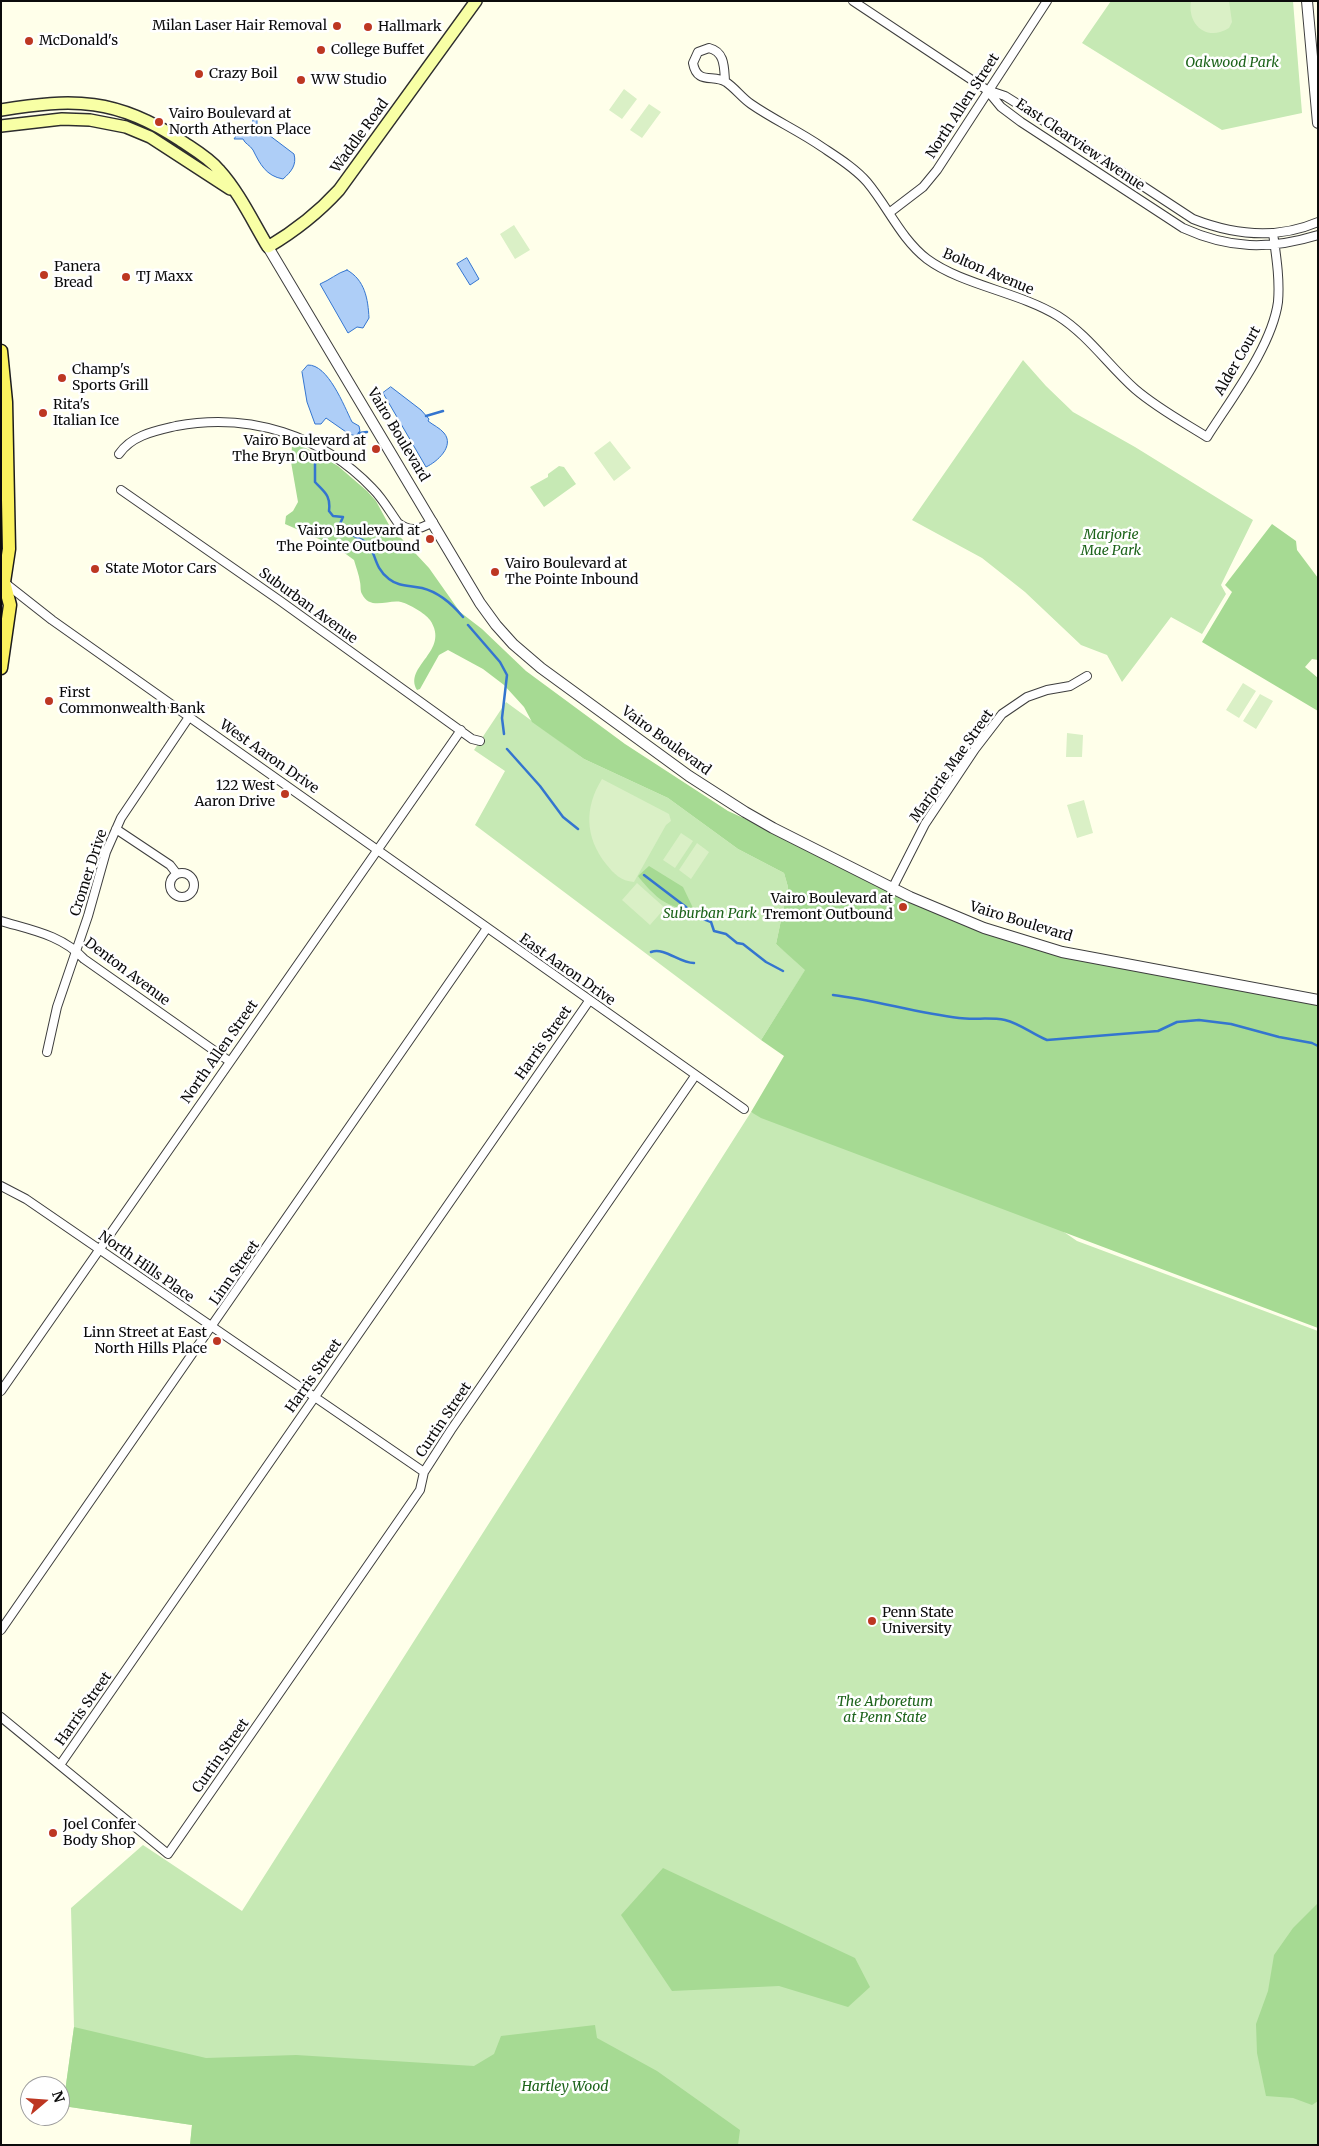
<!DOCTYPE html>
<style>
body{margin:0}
#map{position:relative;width:1319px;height:2146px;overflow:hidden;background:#ffffea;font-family:Merriweather,serif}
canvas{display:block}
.frame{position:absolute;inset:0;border:2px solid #0b0b0b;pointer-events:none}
.north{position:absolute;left:20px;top:2076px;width:50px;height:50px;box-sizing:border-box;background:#fff;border:1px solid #9d9d9d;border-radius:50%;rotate:72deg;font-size:14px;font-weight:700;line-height:20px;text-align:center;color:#0b0b0b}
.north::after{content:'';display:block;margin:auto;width:18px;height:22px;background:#bd3722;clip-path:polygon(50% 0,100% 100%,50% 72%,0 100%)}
</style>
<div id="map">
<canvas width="1319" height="2146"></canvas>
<div class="frame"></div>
<div class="north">N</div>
</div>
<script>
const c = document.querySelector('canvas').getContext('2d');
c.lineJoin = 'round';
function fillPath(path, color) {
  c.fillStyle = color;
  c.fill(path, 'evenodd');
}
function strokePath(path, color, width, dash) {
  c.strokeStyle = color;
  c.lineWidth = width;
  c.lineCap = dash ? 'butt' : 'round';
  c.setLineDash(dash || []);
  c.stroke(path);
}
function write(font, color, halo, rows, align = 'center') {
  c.font = font + ' Merriweather,serif';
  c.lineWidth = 5;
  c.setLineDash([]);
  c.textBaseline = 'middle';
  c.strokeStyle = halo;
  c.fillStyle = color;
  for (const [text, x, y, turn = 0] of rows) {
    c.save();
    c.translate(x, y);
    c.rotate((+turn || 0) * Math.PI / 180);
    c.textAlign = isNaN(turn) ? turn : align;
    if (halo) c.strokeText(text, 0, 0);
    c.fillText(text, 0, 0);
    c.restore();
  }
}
const green = new Path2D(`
 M1111 1H1293L1302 113 1222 130 1082 43Z
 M1023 360 1046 386 1073 412 1135 447 1253 520 1221 585 1226 594 1202 634 1171 617 1122 682 1107 655 1081 645 1025 592 982 558 912 520Z
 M559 466 564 467 576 484 544 507 530 487 548 477V474Z
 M506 702 584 759 668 798 738 849 784 873 788 887 776 944 806 969 761 1040 475 825 505 771 474 750Z
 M751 1112 1048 1221 1077 1241 1318 1331V2145H190L192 2125 63 2106 74 2027 71 1908 143 1845 242 1911Z`);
const forest = new Path2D(`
 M292 445H299L314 452 338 466 367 491 376 501 389 525 429 568 460 612 482 629 526 671 625 744 728 811 750 821 753 815 886 884 1013 938 1318 997V1328L761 1118 751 1112 784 1056 761 1040 805 970 776 944 788 887 784 873 738 849 668 798 584 759 532 722 524 707 504 685 483 669 448 650 439 655 420 689 417 690C403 666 451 651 430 620 425 613 409 604 401 602 389 599 370 611 362 594 360 591 361 586 360 582 359 575 356 567 354 560L335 546 285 524 286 516 293 511 298 502 291 462Z
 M1272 524 1296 541 1297 550 1318 578V660L1312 659 1305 667 1318 678V711L1202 642 1232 592 1225 585Z
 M649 866 683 887 693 908 688 913C679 907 671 906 663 901 657 898 642 882 638 876Z
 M663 1868 855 1958 870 1987 848 2007 779 1986 672 1991 621 1915Z
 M1318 1903V2101L1312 2105 1293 2098 1266 2096 1257 2053 1256 2024 1268 1991 1274 1955 1293 1928Z
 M595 2025 597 2038 657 2071 740 2130 738 2145H190L192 2125 63 2106 74 2027 206 2058 296 2055 474 2066 494 2054 501 2036Z`);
const pitch = new Path2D(`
 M1191 1H1229L1232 22 1229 28C1207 42 1187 25 1191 1Z
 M624 89 637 99 622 119 609 110Z
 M649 104 661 112 642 138 630 130Z
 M514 225 530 250 515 259 500 234Z
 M610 441 631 468 614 481 594 453Z
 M1243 683 1256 691 1239 718 1226 710Z
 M1260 694 1273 701 1256 729 1243 721Z
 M1067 733 1083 735 1082 757H1066Z
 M602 779 669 814 671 821 666 825 634 882C621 881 614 874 606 864 585 837 584 808 602 779Z
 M1084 800 1093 833 1077 838 1067 805Z
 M681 833 693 841 675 868 663 860Z
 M697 843 709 852 691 879 679 870Z
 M637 883 665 908 650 925 622 900Z`);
const water = new Path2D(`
 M257 119V126L294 154C297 165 291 172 283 179 266 176 260 164 253 150 250 145 245 144 243 139H234L242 127 252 124 253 120Z
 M467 258 479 279 470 285 457 264Z
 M347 270C365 280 368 299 369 318L363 328 357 327 348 333 320 284C330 280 337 273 347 270Z
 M308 365C328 364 344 406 352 422L359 426 360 431 356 436 349 434 326 418 321 424H315L307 402 302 372Z
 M391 387 421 410 429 419 428 421C433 425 440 428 444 433 455 446 437 462 426 467L383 393Z`);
const stream = new Path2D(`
 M426 416 443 411
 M359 433 367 432
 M315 456V482C324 492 331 495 329 511L333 516 343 517 339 526 344 525C348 537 358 536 367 543 376 551 373 567 389 579 399 587 410 585 422 588 438 592 453 605 463 617
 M468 625 500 662 507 675 502 718 504 734
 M507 749 540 786 563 817 578 829
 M644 875 686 907 691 914 711 922 714 931 726 934 737 943 743 944 766 962 783 971
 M651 952C665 947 679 963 694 963
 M833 995C875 1000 916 1013 959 1018 974 1020 990 1017 1005 1020 1021 1024 1032 1034 1047 1040L1158 1031 1177 1022 1199 1020 1231 1024 1279 1037 1312 1043 1318 1046`);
const minor = new Path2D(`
 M853 1 987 90 1005 96 1021 106 1193 219C1234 235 1276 240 1318 222
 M725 81C724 67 725 52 709 48L698 52 693 63C697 85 713 74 726 82 735 88 742 98 751 104 774 120 799 131 822 147 837 157 855 168 867 182 888 207 901 239 927 259 962 285 1019 292 1058 316 1088 335 1109 366 1135 389 1157 408 1183 422 1207 437 1231 399 1272 346 1278 302 1280 279 1276 255 1273 233
 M987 90 1001 107 1021 122 1183 228C1229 249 1269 250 1318 235
 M889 213 923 187 937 170 1047 1
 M119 454C132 435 155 431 176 426 249 412 322 435 373 489 383 499 390 512 398 523 411 533 420 529 433 522
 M121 490 279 600 472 739 480 741
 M5 583 52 620 744 1109
 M116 829 170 865 177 874
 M170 885a12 12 0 1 1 24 0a12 12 0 1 1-24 0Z
 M892 889 925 824 975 749 1002 714 1027 697 1047 690 1070 686 1087 676
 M1 921C31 930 62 935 84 959L229 1061
 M47 1052 57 1007 88 916 106 852 121 818 189 717
 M1 1186 26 1199 424 1472
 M1 1391 461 730
 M1 1630 487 928
 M1 1717 168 1854 420 1490 424 1472 451 1430 695 1076
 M60 1765 589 1001`);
const tertiary = new Path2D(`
 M1307 1 1318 123
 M268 247 480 603 496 625 513 644 541 668 689 776 745 812 773 828 910 897 984 928 1062 952 1318 1000`);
const secondary = new Path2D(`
 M1 110C73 98 117 98 180 140 193 149 208 157 219 170 239 192 253 222 268 247 295 231 318 213 339 190L476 1
 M1 126 62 119 90 120 126 127 150 137 230 189`);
const primary = new Path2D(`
 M1 351 6 402 9 549 4 582 1 586
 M1 668 10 605 4 582`);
const markers = [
 [337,26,5,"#bd3722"],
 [368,27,5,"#bd3722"],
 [29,41,5,"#bd3722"],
 [321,50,5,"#bd3722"],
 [199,74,5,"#bd3722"],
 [301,80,5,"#bd3722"],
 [159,122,5,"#bd3722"],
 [44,275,5,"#bd3722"],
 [126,277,5,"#bd3722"],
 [62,378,5,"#bd3722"],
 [43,413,5,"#bd3722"],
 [376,449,5,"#bd3722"],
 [430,539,5,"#bd3722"],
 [95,569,5,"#bd3722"],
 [495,572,5,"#bd3722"],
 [49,701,5,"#bd3722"],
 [285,794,5,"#bd3722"],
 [903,907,5,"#bd3722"],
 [217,1341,5,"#bd3722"],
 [872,1621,5,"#bd3722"],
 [53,1833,5,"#bd3722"]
];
const poiNames = [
 ["Milan Laser Hair Removal",327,26,"right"],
 ["Hallmark",378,27],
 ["McDonald's",39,41],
 ["College Buffet",331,50],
 ["Crazy Boil",209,74],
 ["WW Studio",311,80],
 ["Vairo Boulevard at",169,114],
 ["North Atherton Place",169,130],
 ["Panera",54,267],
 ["Bread",54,283],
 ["TJ Maxx",136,277],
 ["Champ's",72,370],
 ["Sports Grill",72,386],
 ["Rita's",53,405],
 ["Italian Ice",53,421],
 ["Vairo Boulevard at",366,441,"right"],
 ["The Bryn Outbound",366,457,"right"],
 ["Vairo Boulevard at",420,531,"right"],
 ["The Pointe Outbound",420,547,"right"],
 ["Vairo Boulevard at",505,564],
 ["The Pointe Inbound",505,580],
 ["State Motor Cars",105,569],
 ["First",59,693],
 ["Commonwealth Bank",59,709],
 ["122 West",275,786,"right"],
 ["Aaron Drive",275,802,"right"],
 ["Vairo Boulevard at",893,899,"right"],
 ["Tremont Outbound",893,915,"right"],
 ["Linn Street at East",207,1333,"right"],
 ["North Hills Place",207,1349,"right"],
 ["Penn State",882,1613],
 ["University",882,1629],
 ["Joel Confer",63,1825],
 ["Body Shop",63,1841]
];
const parkNames = [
 ["Oakwood Park",1232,63],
 ["Marjorie",1111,535],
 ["Mae Park",1111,551],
 ["Suburban Park",710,914],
 ["The Arboretum",885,1702],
 ["at Penn State",885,1718],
 ["Hartley Wood",565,2087]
];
const streetNames = [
 ["North Allen Street",963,106,-57],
 ["Waddle Road",360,136,-54],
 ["East Clearview Avenue",1080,145,34],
 ["Bolton Avenue",988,272,23],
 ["Alder Court",1238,361,-60],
 ["Vairo Boulevard",398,435,59],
 ["Suburban Avenue",308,606,36],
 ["Vairo Boulevard",666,741,36],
 ["West Aaron Drive",269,757,35],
 ["Marjorie Mae Street",952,766,-55],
 ["Cromer Drive",89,873,-72],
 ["Vairo Boulevard",1021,922,17],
 ["East Aaron Drive",567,970,35],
 ["Denton Avenue",127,972,37],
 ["Harris Street",544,1043,-55],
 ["North Allen Street",220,1052,-55],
 ["North Hills Place",146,1267,35],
 ["Linn Street",235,1273,-55],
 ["Harris Street",314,1376,-55],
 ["Curtin Street",444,1420,-56],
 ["Harris Street",84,1709,-55],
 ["Curtin Street",221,1756,-55]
];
fillPath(green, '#c6e9b4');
fillPath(forest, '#a6da93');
fillPath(pitch, '#daf0c6');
fillPath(water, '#aecef7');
strokePath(water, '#3475cf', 1);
strokePath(stream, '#3475cf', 2.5);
strokePath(minor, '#3e3e3e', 10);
strokePath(tertiary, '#3e3e3e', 12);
strokePath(secondary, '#2d2d2d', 14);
strokePath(primary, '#1c1c1c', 15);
strokePath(minor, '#fff', 8);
strokePath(tertiary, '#fff', 10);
strokePath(secondary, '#f8ffa5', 11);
strokePath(primary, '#fbf25e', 12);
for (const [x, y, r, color] of markers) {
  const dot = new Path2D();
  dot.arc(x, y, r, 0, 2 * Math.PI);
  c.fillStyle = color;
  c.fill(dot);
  strokePath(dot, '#fff', 2);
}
write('14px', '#0b0b0b', '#fff', poiNames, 'left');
write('italic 14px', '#1d641b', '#fff', parkNames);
write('14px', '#0b0b0b', '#fff', streetNames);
</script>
